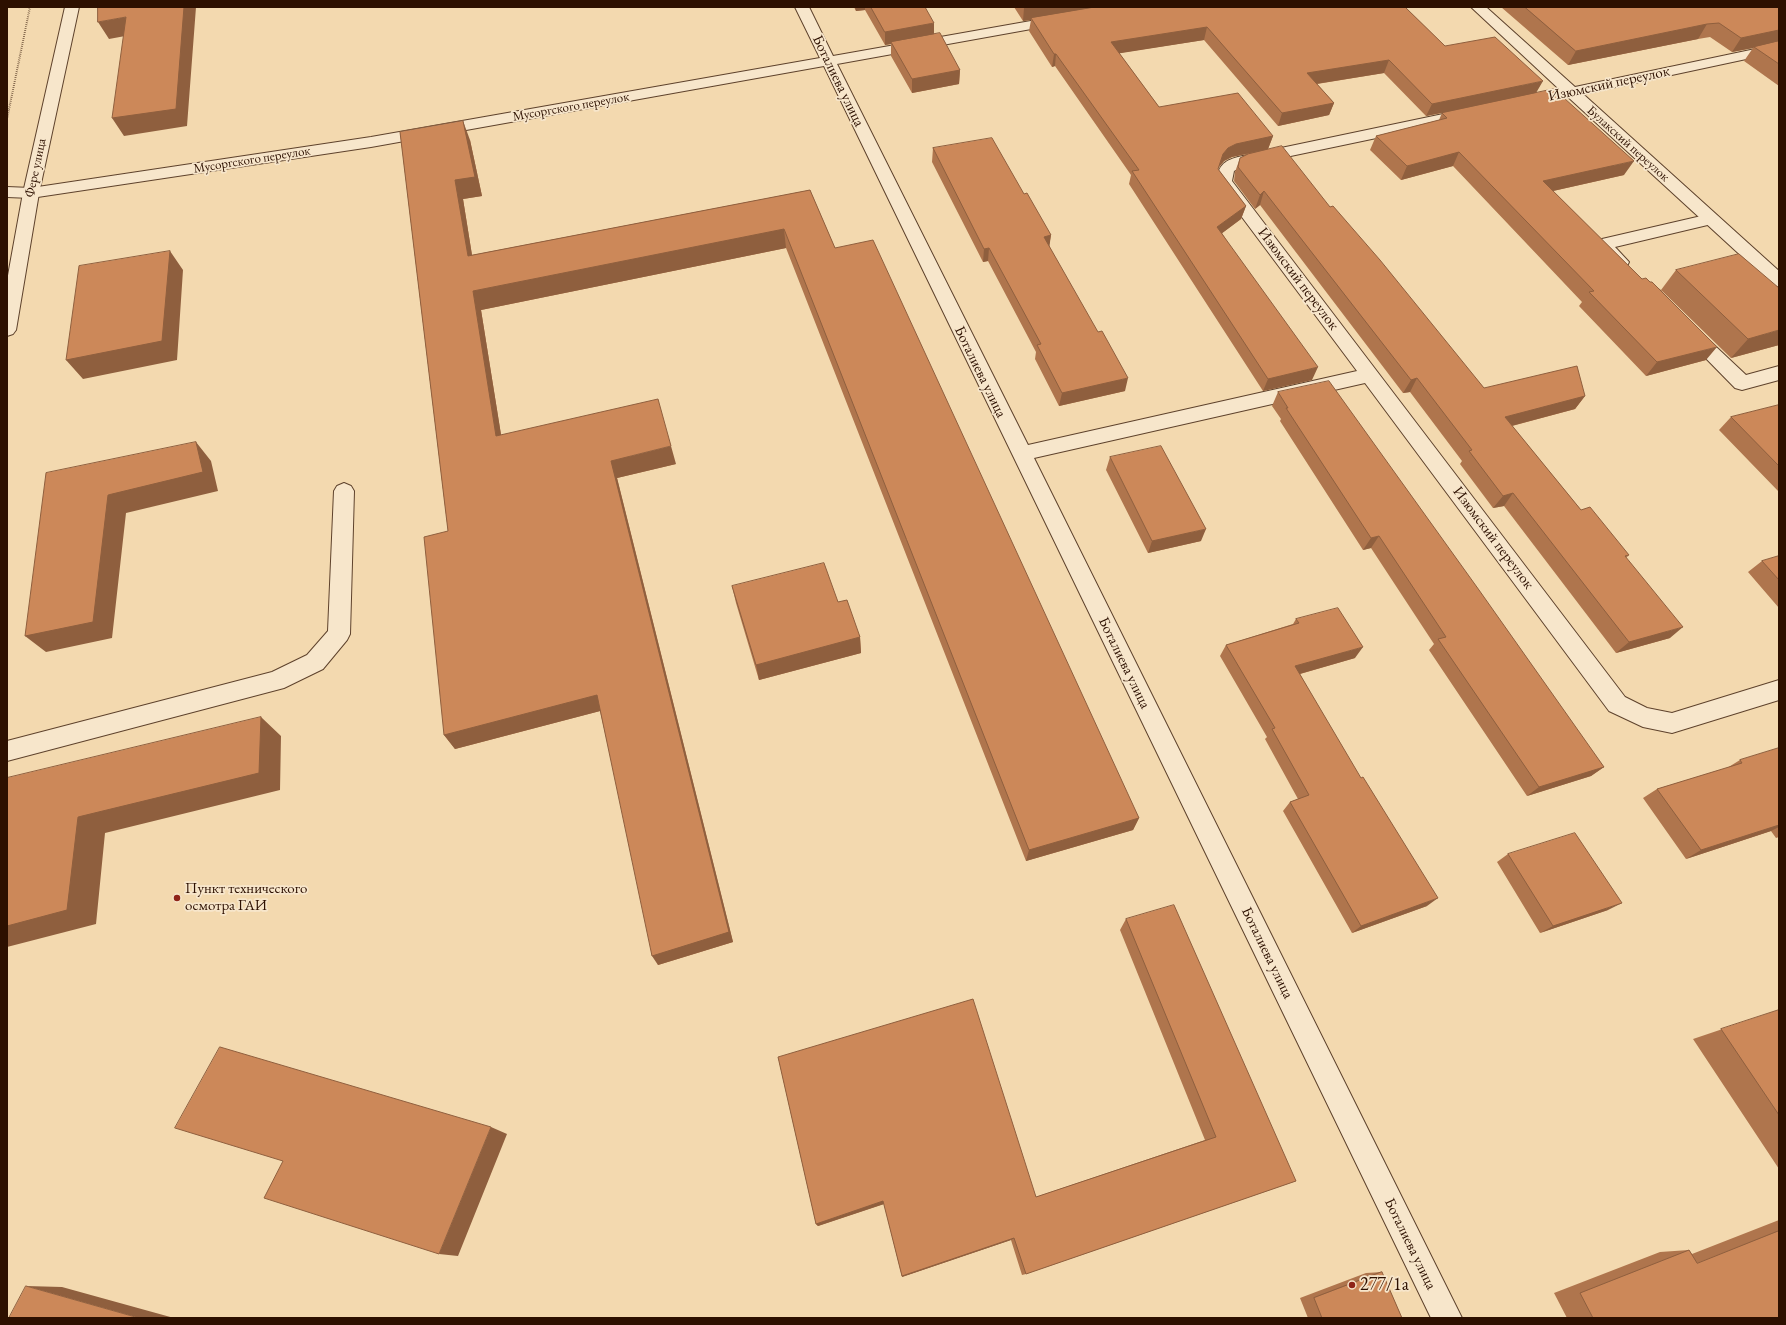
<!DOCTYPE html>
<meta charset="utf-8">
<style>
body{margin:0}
#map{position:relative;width:1786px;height:1325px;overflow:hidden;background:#f3d9af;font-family:"EB Garamond",serif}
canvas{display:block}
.frame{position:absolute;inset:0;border:8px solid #2d1000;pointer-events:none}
</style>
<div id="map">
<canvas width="1786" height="1325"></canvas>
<div class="frame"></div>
</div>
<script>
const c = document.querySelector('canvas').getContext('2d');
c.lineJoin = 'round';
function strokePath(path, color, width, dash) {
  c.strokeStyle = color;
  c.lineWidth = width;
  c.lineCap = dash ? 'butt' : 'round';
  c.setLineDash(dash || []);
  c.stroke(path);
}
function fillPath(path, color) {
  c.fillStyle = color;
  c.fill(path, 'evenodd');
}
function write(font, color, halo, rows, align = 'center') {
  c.font = font + ' "EB Garamond",serif';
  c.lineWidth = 3.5;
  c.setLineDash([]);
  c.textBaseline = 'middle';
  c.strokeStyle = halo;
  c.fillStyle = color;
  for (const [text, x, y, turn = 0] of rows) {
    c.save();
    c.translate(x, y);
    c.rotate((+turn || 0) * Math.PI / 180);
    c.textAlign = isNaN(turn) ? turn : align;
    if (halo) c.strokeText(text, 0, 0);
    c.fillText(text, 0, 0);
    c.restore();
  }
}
const path = new Path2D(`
 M7 119 30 7`);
const service = new Path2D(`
 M1710 214 1716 215 1718 219 1716 223 1615 247 1629 262 1627 266C1614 270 1600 255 1594 244L1596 240 1602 239Z
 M1690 326 1696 328 1746 375 1779 366V380L1742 390 1735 388 1684 336 1681 332 1684 328Z
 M344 483 351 486 354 491 350 634 347 640 323 669 284 688 7 761V741L272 672 307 655 328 631 334 491 337 486Z`);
const minor = new Path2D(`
 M795 7H809L833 56 1059 16 1064 17 1066 20 1064 23 1059 24 837 64 1028 445 1357 371 1218 185 1216 181C1219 166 1223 161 1238 157L1467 109 1472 111 1475 114 1472 117 1467 119 1243 166 1234 171 1232 181 1625 697 1647 708 1672 713 1779 680V700L1672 733 1643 727 1609 711 1365 383 1034 458 1462 1318H1431L824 66 371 147 31 198 7 197V187L31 188 371 137 820 58Z
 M1471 7H1486L1575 87 1779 44V52L1583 94 1779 271V287L1773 285 1568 97 1530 105 1525 104 1523 101 1525 98 1560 90Z`);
const tertiary = new Path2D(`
 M65 7H79L39 193 16 330 13 334 7 336V281L23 193Z`);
const wall = new Path2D(`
 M854 7H925L934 34 960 70 959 84 912 93 891 56V44L885 45 865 10 856 11Z
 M1014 7H1405L1445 46 1536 93 1624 175 1553 191 1642 279 1650 282 1661 290 1676 270 1779 345 1731 358 1661 290 1706 360 1646 376 1579 306 1582 302 1453 166 1401 180 1370 150 1376 136 1439 120 1442 113 1426 116 1384 73 1317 84 1334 103 1329 115 1278 126 1204 40 1119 53 1159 107 1273 136 1268 149 1330 207 1484 388 1585 396 1575 409 1512 426 1581 510 1629 555 1626 558 1670 638 1616 653 1504 506 1493 508 1460 464 1462 461 1410 392 1403 393 1260 205 1255 209 1234 181 1235 172 1240 158 1247 154 1232 157 1224 161 1219 167 1218 169 1246 206 1241 219 1222 233 1312 380 1263 391 1129 184 1131 175 1055 66 1052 67 1029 31 1031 20 1023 21Z
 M1501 7H1779V86L1744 61 1753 48 1732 52 1710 37 1698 39 1568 65Z
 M400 132 470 140 482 196 463 199 472 255 810 190 835 248 1139 818 1133 830 1026 861 786 248 481 310 501 435 676 464 617 478 733 942 658 965 600 711 455 749 444 735 448 531Z
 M933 148 1024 194 1051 235 1049 246 1125 391 1059 406 1035 359 1036 352 988 261 983 262 932 162Z
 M1278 392 1604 767 1591 776 1527 796 1429 650 1434 644 1371 548 1363 550 1280 421 1281 419 1272 406Z
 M1779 405V492L1719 430 1731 417Z
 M1110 457 1201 541 1148 553 1106 470Z
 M1779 556V608L1748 572 1762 561Z
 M732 586 838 602 860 637 861 653 759 680 736 603Z
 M1296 619 1355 658 1300 674 1427 906 1352 933 1283 811 1290 802 1298 799 1265 739 1267 737 1220 656 1226 645 1293 624Z
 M1779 748V837L1776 838 1771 831 1686 859 1643 798 1657 789 1727 768 1740 760Z
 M1508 854 1608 910 1540 933 1497 862Z
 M1126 919 1296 1181 1026 1274 1022 1275 1011 1240 902 1277 884 1204 818 1226 816 1224 778 1057 1036 1197 1205 1140 1120 930Z
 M1779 1010V1169L1693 1039Z
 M1779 1220V1318H1567L1554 1293 1660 1252 1689 1250 1692 1254Z
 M1382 1272 1402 1318H1308L1300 1298 1366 1273Z`);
const shadedWall = new Path2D(`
 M184 7H196L187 126 124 136 112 118Z
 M855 7H865V10L856 11Z
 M1031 7H1102L1031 18V20L1023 21 1024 8Z
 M126 17 136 34 109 39 98 22Z
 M934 23V37L891 42V44L885 45V32Z
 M1707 24 1698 39 1568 65 1576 51Z
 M1207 27 1204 40 1109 55 1111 42Z
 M1779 30V42L1754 47 1753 48 1732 52 1741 38Z
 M1054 54H1056L1055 66 1052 67Z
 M1389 60 1384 73 1303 86 1307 73Z
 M960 70 959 84 912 93V79Z
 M1543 81 1536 93 1426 116 1432 104Z
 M1334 103 1329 115 1278 126 1282 113Z
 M463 121 470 140 482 196 463 199 475 274 468 256 455 180Z
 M1273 136 1268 149 1232 157 1224 161 1219 167 1223 154 1228 148 1236 144Z
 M1459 152 1453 166 1401 180 1407 166Z
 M1634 161 1624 175 1535 195 1543 181Z
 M1264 191 1260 205 1255 209 1260 195Z
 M1246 206 1241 219 1213 240 1217 227Z
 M784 229 786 248 481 310 504 453 496 436 473 291Z
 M1051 235 1049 249 1044 237Z
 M989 248 988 261 983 262 984 249Z
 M170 251 183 270 177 360 83 379 66 360Z
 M1779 330V345L1731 358 1748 339Z
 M1717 347 1706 360 1646 376 1657 362Z
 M1318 367 1312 380 1263 391 1268 379Z
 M1128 378 1125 391 1059 406 1062 393Z
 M1417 378 1410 392 1403 393 1411 380Z
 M1585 396 1575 409 1496 430 1505 417Z
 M196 442 211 461 218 491 126 513 112 638 46 652 25 636 108 495Z
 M671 446 676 464 617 478 733 942 658 965 652 956 611 461Z
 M1513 493 1504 506 1493 508 1503 496Z
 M1206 529 1201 541 1148 553 1152 541Z
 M1379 536 1371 548 1363 550 1371 538Z
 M1683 627 1670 638 1616 653 1629 642Z
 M860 637 861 653 759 680 756 665Z
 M1363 647 1355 658 1289 677 1295 666Z
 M597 695 604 710 455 749 444 735Z
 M261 717 281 736 280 790 105 833 96 924 7 947V926L78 817Z
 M1604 767 1591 776 1527 796 1539 787Z
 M1139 818 1133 830 1026 861 1029 850Z
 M1779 825V827L1771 831 1686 859 1701 850Z
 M1438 898 1427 906 1352 933 1361 926Z
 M1622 903 1608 910 1540 933 1553 926Z
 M491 1127 507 1134 458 1256 439 1254Z
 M883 1201 884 1204 818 1226 816 1224Z
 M1014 1238 1011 1240 902 1277V1276Z
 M26 1286 62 1287 174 1318H139Z`);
const building = new Path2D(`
 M98 7H184L176 109 112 118 126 17 98 22Z
 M871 7H925L934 23 885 32Z
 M1095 7H1405L1445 46 1495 37 1543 81 1432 104 1389 60 1307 73 1334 103 1282 113 1207 27 1111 42 1159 107 1238 93 1273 136 1236 144 1228 148 1223 154 1218 169 1246 206 1217 227 1318 367 1268 379 1132 171 1139 170 1056 54H1054L1031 18Z
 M1525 7H1779V30L1741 38 1719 23 1707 24 1576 51Z
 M940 33 960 70 912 79 891 42Z
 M1779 41V64L1754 47Z
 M1554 89 1634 161 1543 181 1642 279 1646 278 1650 282H1652L1717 347 1657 362 1589 292 1594 291 1459 152 1407 166 1376 136 1447 118 1442 113Z
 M463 121 475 177 455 180 468 256 810 190 835 248 873 240 1139 818 1029 850 784 229 473 291 496 436 658 399 671 446 611 461 729 932 652 956 597 695 444 735 424 537 448 531 400 132Z
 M992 138 1024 194 1027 193 1051 235 1044 237 1098 332 1102 331 1128 378 1062 393 1037 345 1041 344 989 248 984 249 933 148Z
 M1282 146 1330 207 1333 206 1380 260 1484 388 1577 366 1585 396 1505 417 1581 510 1590 507 1629 555 1625 556 1683 627 1629 642 1513 493 1503 496 1469 451 1472 450 1417 378 1411 380 1264 191 1260 195 1238 167 1240 158 1248 154Z
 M170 251 162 341 66 360 79 266Z
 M1739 254 1779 288V330L1748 339 1676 270Z
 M1329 381 1479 590 1604 767 1539 787 1438 639 1446 637 1379 536 1371 538 1286 408H1288L1278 392Z
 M1779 405V466L1731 417Z
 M196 442 203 472 108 495 93 622 25 636 46 473Z
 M1161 446 1206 529 1152 541 1110 457Z
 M1779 556V580L1762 561Z
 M824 563 838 602 847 600 860 637 756 665 732 586Z
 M1338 608 1363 647 1295 666 1361 778 1363 777 1438 898 1361 926 1290 802 1309 795 1272 729 1275 728 1226 645 1299 623 1296 619Z
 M261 717 259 773 78 817 67 910 7 926V778Z
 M1779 748V825L1701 850 1657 789 1742 763 1740 760Z
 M1575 833 1622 903 1553 926 1508 854Z
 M1174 905 1296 1181 1026 1274 1014 1238 902 1276 883 1201 816 1224 778 1057 973 999 1036 1197 1216 1137 1126 919Z
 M1779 1010V1115L1721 1029Z
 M220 1047 491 1127 439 1254 264 1198 283 1161 175 1128Z
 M1779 1231V1318H1593L1580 1293 1689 1250 1697 1263Z
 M1382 1272 1402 1318H1322L1314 1298Z
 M26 1286 139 1318H9Z`);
const markers = [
 [177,898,4,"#8f2418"],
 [1352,1285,4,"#8f2418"]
];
const farStreetnames = [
 ["Мусоргского переулок",571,107,-10],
 ["Булакский переулок",1628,144,42],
 ["Мусоргского переулок",252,160,-9],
 ["Фере улица",36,168,-78]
];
const streetNames = [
 ["Боталиева улица",838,81,64],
 ["Изюмский переулок",1609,84,-12],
 ["Изюмский переулок",1298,279,53],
 ["Боталиева улица",980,372,64],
 ["Изюмский переулок",1493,538,53],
 ["Боталиева улица",1124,663,64],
 ["Боталиева улица",1267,953,64],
 ["Боталиева улица",1410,1244,64]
];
const poiNames = [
 ["Пункт технического",185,889],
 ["осмотра ГАИ",185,906]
];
const nearPoinames = [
 ["277/1а",1360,1285]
];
strokePath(service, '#5e422c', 2);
strokePath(minor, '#5e422c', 2);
strokePath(tertiary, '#5e422c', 2);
strokePath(path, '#2d1000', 2, [0.5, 1.5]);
fillPath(service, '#f7e6cb');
fillPath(minor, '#f7e6cb');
fillPath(tertiary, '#f7e6cb');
fillPath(wall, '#af754d');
fillPath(shadedWall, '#8f5f3e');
fillPath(building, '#cc8859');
strokePath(building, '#8f5f3e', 1);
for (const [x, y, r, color] of markers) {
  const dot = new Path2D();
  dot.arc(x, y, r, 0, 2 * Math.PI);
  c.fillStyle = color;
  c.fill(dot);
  strokePath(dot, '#f7e6cb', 1.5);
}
write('13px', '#2d1000', '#f7e6cb', farStreetnames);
write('15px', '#2d1000', '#f7e6cb', streetNames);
write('15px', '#2d1000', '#f7e6cb', poiNames, 'left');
write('18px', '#2d1000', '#f7e6cb', nearPoinames, 'left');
</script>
